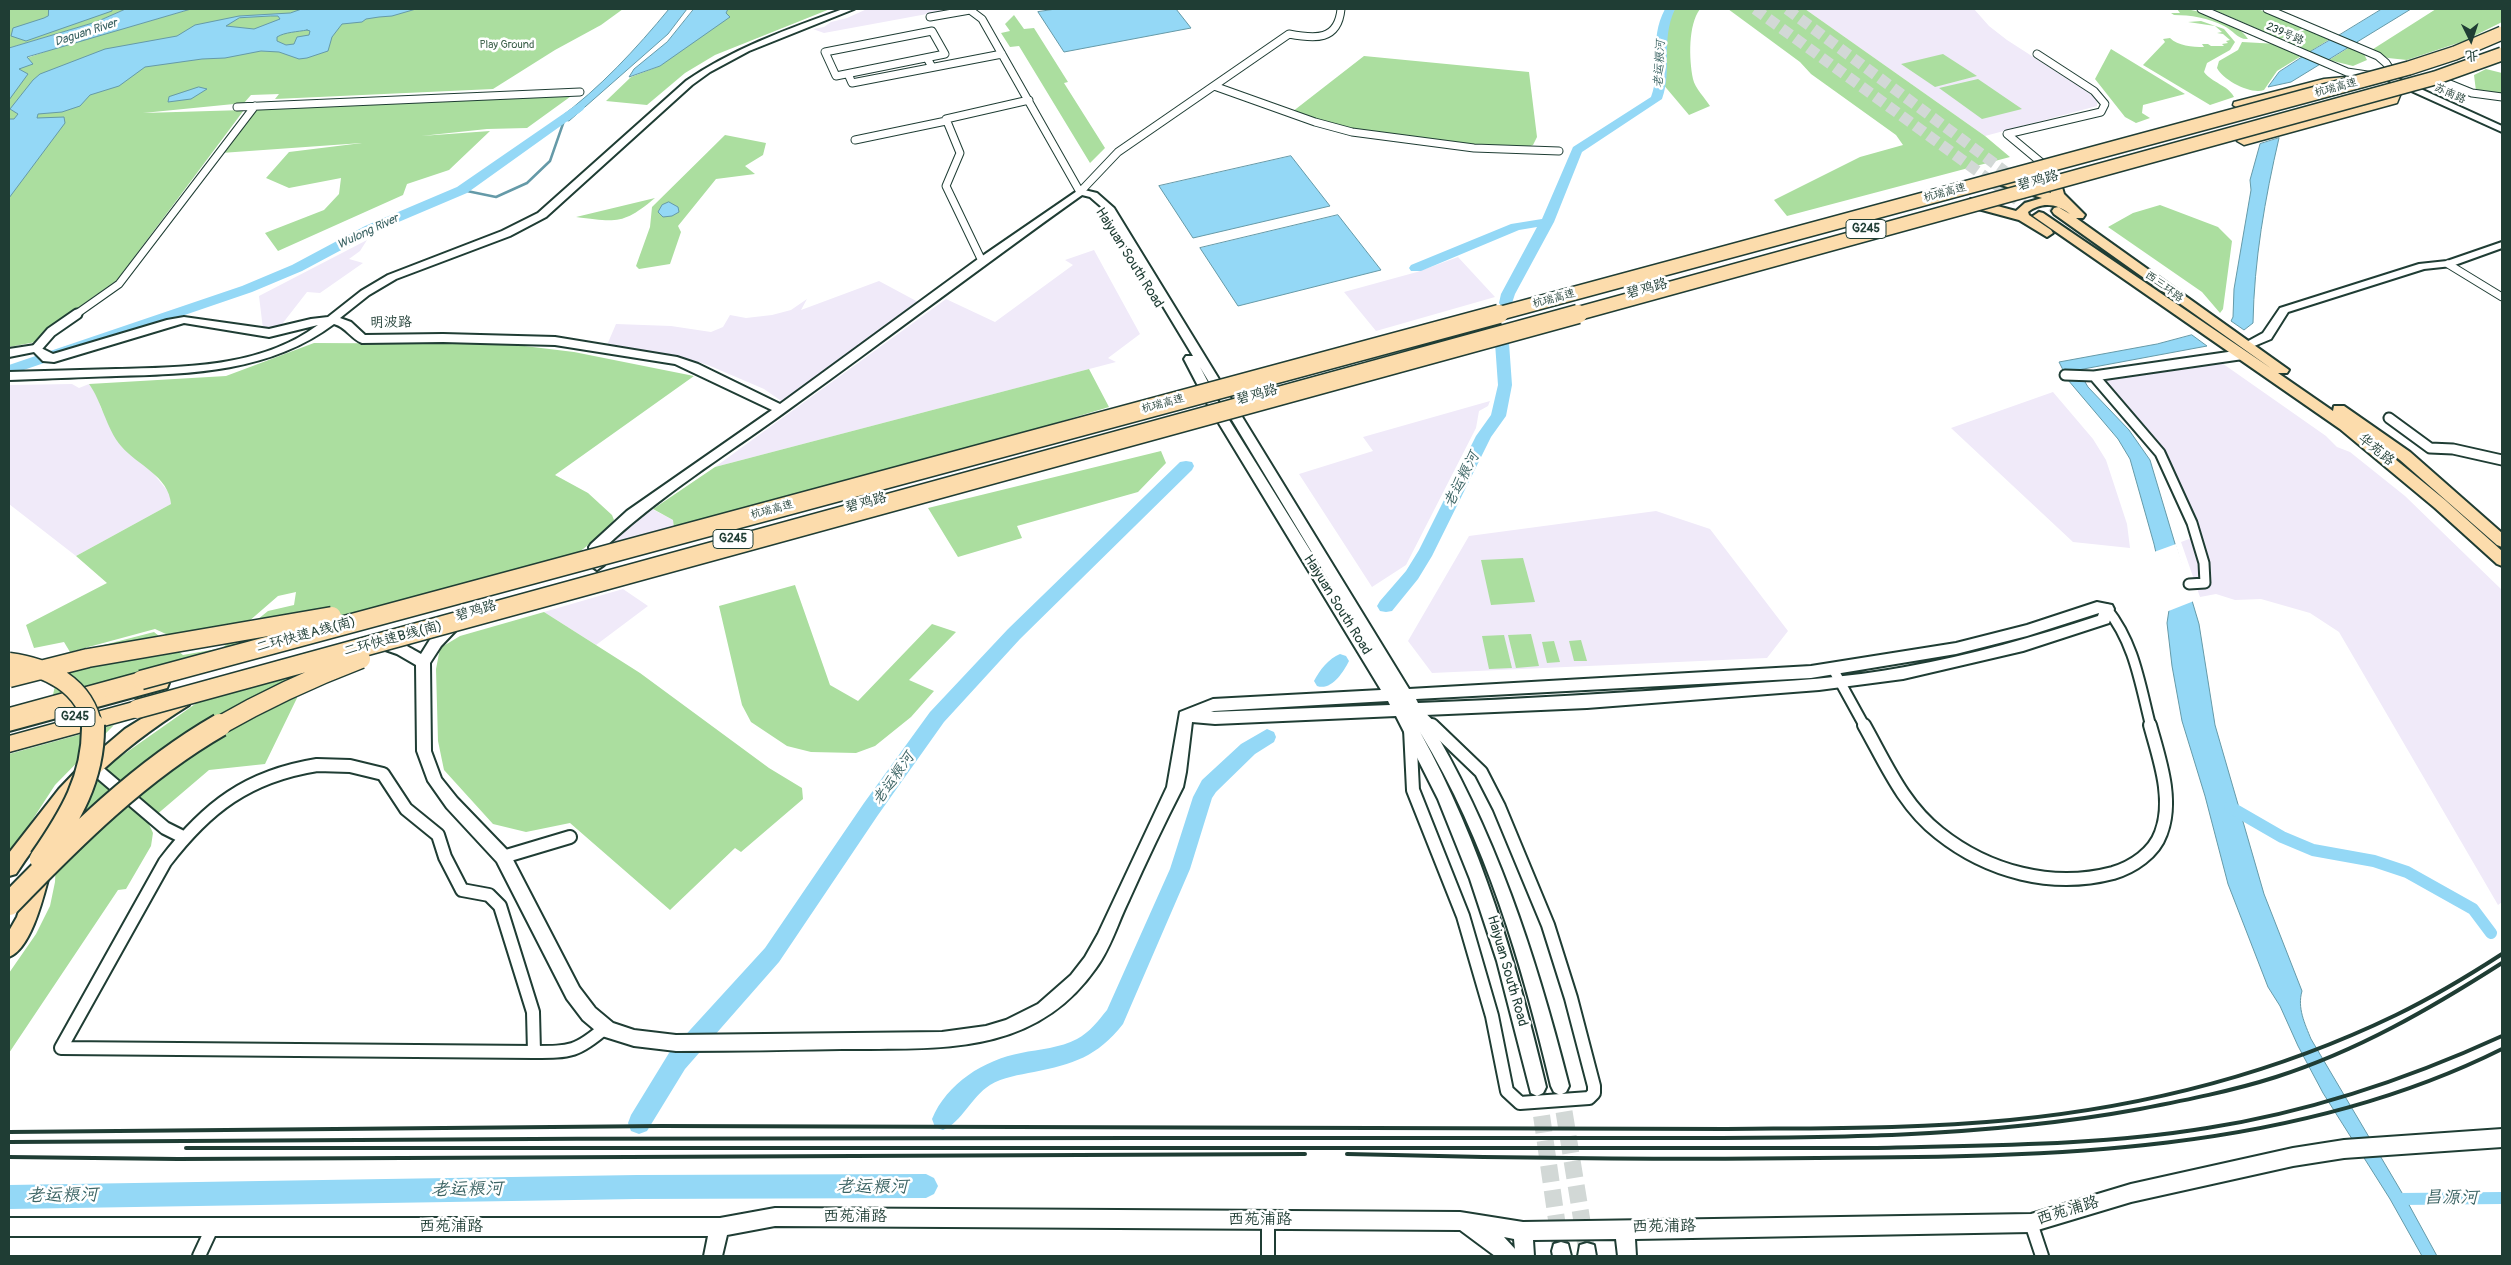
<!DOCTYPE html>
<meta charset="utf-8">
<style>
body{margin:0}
#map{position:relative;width:2511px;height:1265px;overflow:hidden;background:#fff;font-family:Pangolin,"LXGW WenKai TC",sans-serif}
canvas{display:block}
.frame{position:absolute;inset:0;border:10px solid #1f3d34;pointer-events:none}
.north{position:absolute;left:2446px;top:15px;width:50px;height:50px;-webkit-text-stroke:4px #fff;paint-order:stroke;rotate:176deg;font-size:14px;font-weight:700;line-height:20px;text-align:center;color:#1f3d34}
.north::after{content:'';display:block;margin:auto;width:18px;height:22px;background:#1f3d34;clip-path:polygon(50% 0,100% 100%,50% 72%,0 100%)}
</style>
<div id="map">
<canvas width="2511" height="1265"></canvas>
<div class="frame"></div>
<div class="north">北</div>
</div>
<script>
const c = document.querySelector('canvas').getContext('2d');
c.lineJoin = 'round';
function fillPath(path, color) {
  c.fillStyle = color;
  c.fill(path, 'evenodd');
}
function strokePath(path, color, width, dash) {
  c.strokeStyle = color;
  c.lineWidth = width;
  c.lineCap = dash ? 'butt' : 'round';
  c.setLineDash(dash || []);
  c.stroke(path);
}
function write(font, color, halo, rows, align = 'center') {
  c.font = font + ' Pangolin,"LXGW WenKai TC",sans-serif';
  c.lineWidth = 5;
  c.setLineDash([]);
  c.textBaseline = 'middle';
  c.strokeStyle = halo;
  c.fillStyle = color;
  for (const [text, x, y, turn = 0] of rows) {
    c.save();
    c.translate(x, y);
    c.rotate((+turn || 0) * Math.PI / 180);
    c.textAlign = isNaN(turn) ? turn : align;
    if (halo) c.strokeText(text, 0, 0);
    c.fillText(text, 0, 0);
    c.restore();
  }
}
const built = new Path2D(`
 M867 9H954L824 33 813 29 824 27 831 22 847 18Z
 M1805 9H1974L1989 26 2007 40 2097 98V106L1985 136Z
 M367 240 360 251 349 259 363 263 320 293 307 292 279 328 263 329 259 296Z
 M1094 250 1140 334 1108 358 1116 362 715 467 946 299 995 322 1073 265 1065 260Z
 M1458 257 1495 297 1376 331 1344 292 1417 272Z
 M879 281 920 303 784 403 764 389 708 365 688 359 607 345 616 324 671 326 711 332 723 327 730 315 746 318 772 315 791 310 807 299 801 310Z
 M2219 361 2326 436 2337 447 2350 452 2405 496 2502 590V902L2498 905 2339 632 2310 613 2261 599 2235 600 2216 594 2200 597 2181 542 2197 536 2161 455 2099 381 2108 375Z
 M72 384 79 388 89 384 97 395 101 408 121 446 149 468 170 494 171 504 76 556 9 504V385Z
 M2053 392 2093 439 2106 460 2127 524 2130 548 2073 542 1951 428Z
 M1490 401 1488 406 1479 411 1476 428 1406 565 1372 587 1299 474 1373 451 1363 437Z
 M650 508 673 520 674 529 614 546 613 541Z
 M1656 511 1710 529 1788 631 1767 658 1432 673 1408 641 1469 536Z
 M623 589 648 606 596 645 544 612Z`);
const green = new Path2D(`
 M9 9H126L96 22 9 48Z
 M191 9H623L601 25 555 50 493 89 275 99 279 94 251 95 244 103 143 113 244 110 117 280 48 329 36 342 9 347V64L62 46Z
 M728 9H830L715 55 685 73 647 105 606 101 631 77 660 66Z
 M1675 9H1700C1688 25 1689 59 1693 79 1695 88 1705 98 1710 106L1689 115 1662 83 1668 19Z
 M1728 9H1805L1985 136 2010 157 1787 216 1774 200 1860 157 1903 145 1896 135 1811 74 1800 62Z
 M2177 9C2200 9 2235 19 2248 39 2238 40 2233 30 2224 26 2209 18 2190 15 2174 15L2171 13H2180Z
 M2212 9H2258L2304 28 2281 39Z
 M2436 9H2502V22L2464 41 2407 60 2388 58 2370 51Z
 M1014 15 1024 29 1034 28 1068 82 1064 83 1105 148 1090 163 1019 46 1010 47 1001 33 1010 31 1005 24Z
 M2201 21 2224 29 2235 42 2230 50 2207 63 2204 72C2212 83 2228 85 2234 97L2210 105 2143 65 2165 42 2163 39 2170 38C2178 46 2192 47 2204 47L2202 44H2208L2211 46H2224L2222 44 2228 43 2226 41 2230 40 2223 34 2217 33 2222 32 2215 26 2188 22Z
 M2307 29 2330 39 2309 52 2282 40Z
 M2242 42 2278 44 2303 55 2277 71 2264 90C2251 95 2223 80 2217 68L2219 61 2238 50Z
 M2350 47 2364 54 2367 60 2353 66 2329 60Z
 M2111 49 2185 94 2143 105 2142 113 2150 118 2136 123 2125 117 2095 79Z
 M1943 54 1977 76 1935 87 1901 64Z
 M1364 56 1529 72 1537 137 1533 145 1522 149 1468 146 1353 131 1292 112Z
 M2486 69 2502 73V96L2476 91 2474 75Z
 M1978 79 2022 109 1982 119 1939 88Z
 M574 94 527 128 487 129 421 136 490 131 449 170 407 184 403 195 278 251 265 233 324 210 339 194 341 178 289 188 266 178 289 152 362 143 221 153 256 108Z
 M725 135 766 143 763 155 745 166 755 174 716 179 678 226 681 232 670 264 639 269 636 266 650 227 652 207Z
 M655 198C623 225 616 222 576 217Z
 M2160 205 2218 227 2232 241 2223 309 2220 313 2202 292 2108 227 2133 213Z
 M314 343 508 344 574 352 694 376 555 475 588 493 612 515 614 520 607 529 576 555 53 695 61 656 154 632 183 655 222 648 268 611 294 605 296 592 278 596 240 629 179 640 155 629 70 652 64 642 34 648 26 625 107 583 76 556 171 504C169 476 137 465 121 446 106 428 102 402 89 384L226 376Z
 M1089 369 1109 407 956 453 674 528 673 520 653 509 715 467Z
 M1161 451 1166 463 1138 492 1017 526 1022 538 958 557 928 508Z
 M1523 558 1535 602 1491 605 1481 560Z
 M795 585 830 685 858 701 932 624 956 632 909 680 934 691 911 717 875 746 856 753 811 752 787 746 751 722 742 705 719 606Z
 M544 612 640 673 769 768 802 788 803 799 741 852 735 848 670 910 570 823 526 832 493 824 444 770 438 741 436 669 440 648 460 636Z
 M1531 634 1539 666 1516 668 1508 635Z
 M1504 635 1512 668 1489 669 1482 636Z
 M1581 640 1587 661H1574L1569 641Z
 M1554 641 1560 662 1547 663 1542 642Z
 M300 673 297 698 265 764 209 770 148 822 153 833 151 846 126 889 118 890 9 1053V973L36 934 50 906 55 882 57 841 86 788 110 764 198 702Z
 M114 725 55 785 9 856V754Z`);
const water = new Path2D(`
 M49 9H112V11L26 41 11 36 13 28 44 18 48 16Z
 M126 9H191L27 57 33 64 19 69 28 74 9 100V48L96 22Z
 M302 9H416L392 16 379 17 366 19 362 22 342 24 332 37 328 51 307 58 299 59 279 52 261 51 225 58 202 59 145 67 119 86 90 95 80 106 62 112 38 114 37 118 64 117 65 123 9 198V119H14L18 114 10 109 33 80 40 74 105 49 177 36 195 25 239 16 290 13ZM271 16H278L280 19 254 29 226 26 239 18ZM307 30 310 31 309 35 297 37 294 44 286 45 277 41V37C285 32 297 32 307 30Z
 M669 9H687L668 34 569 121 558 119C600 88 636 49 669 9Z
 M694 9H728L726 13 730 17 660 66 629 77 634 69 667 42Z
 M1056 9H1176L1191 28 1064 52 1038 12Z
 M2382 9H2411L2357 42 2358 44 2338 36Z
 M2332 39 2349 47 2328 60 2310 52Z
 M2304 56 2322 63 2291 82 2268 87 2279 72Z
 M199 87 207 89 191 99 168 102 169 97Z
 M2279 138C2265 198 2254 261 2253 323L2244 330 2231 321 2233 317 2234 289 2251 190 2250 180 2260 144Z
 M1291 156 1330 206 1193 238 1159 186Z
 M669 202 678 207 679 212 672 216 663 217 658 212 662 205Z
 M1338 215 1381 270 1238 306 1200 248Z
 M2192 335 2207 346 2078 370 2088 387 2129 430 2150 460 2199 624 2215 725 2264 894 2302 991C2297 1008 2305 1024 2311 1039L2408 1203 2437 1256H2422L2390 1199 2323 1093 2298 1046 2280 1006 2268 987 2228 884 2205 796 2182 721 2172 666 2167 623 2169 610 2154 544 2130 459 2118 439 2068 380 2059 362 2157 344Z`);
const pier = new Path2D(`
 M2176 544 2194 601 2166 612 2154 552Z`);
const stream = new Path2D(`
 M462 190 496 197 527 183 550 161 565 118`);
const canal = new Path2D(`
 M2230 807 2282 837 2313 850 2374 861 2407 872 2473 909 2491 933
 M2400 1199 2502 1198`);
const river = new Path2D(`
 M1665 9H1675C1660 41 1673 70 1662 99L1582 152 1554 222 1515 294 1511 306H1501L1499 303 1501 294 1537 227 1519 230 1421 271H1411L1409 268 1411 265 1511 224 1542 219 1573 147 1651 97C1662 69 1648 41 1665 9Z
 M579 103 585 107 583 110 467 193 375 232 302 271 252 292 9 375V365L242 286 292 265 365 226 457 187Z
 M1502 338 1509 343 1512 385 1506 416 1491 437 1432 556 1418 579 1392 611 1386 612 1380 611 1377 606 1380 601 1406 571 1419 550 1476 436 1491 415 1498 385 1495 343Z
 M1186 461 1192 462 1194 466 1192 470 1020 639 944 722 878 815 779 962 685 1069 647 1131 639 1134 631 1131 628 1123 631 1115 669 1053 765 948 864 803 930 712 1008 629 1180 462Z
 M1340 654 1346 656 1349 661C1343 673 1331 691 1317 686L1314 681C1319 671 1329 658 1340 654Z
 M1267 729 1274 732 1276 737 1274 742 1255 754 1216 792 1212 798 1190 869 1123 1024C1097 1057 1073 1064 1034 1072 1019 1075 1003 1077 990 1085 971 1097 962 1122 943 1130L935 1127 932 1119C947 1083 984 1060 1021 1053 1040 1049 1060 1048 1077 1039 1090 1032 1098 1021 1107 1010L1170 869 1193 797 1202 780 1241 744Z
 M926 1174 934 1178 938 1186 934 1194 926 1198 637 1199 9 1209V1185L637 1175Z`);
const secondaryTunnel = new Path2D(`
 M1560 1087 1587 1252
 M1538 1091 1561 1251`);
const primaryTunnel = new Path2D(`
 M1755 9 2039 216
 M1787 9 2058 211`);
const streetFar2 = new Path2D(`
 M2201 9 2347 72 2374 76
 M2267 9 2378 56 2386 63 2395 77
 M930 17 970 10 982 19 1080 192 1118 152 1289 34C1315 39 1338 41 1341 9
 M932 31 945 54 836 76 825 52Z
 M2037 54 2094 91 2105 104 2101 112 2007 134 2049 169
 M927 58 932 67
 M848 74 852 83 1002 54
 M2435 78 2472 93 2502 97
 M1214 86 1315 122 1352 132 1474 148 1559 151
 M237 107 580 92
 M855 140 946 121
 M982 261 946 186 960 153 946 119 1029 100
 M2448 264 2502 297
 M75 315 119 284 255 106`);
const streetFar1 = new Path2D(`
 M37 348 51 332 77 314
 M2065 375 2094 376
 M2389 418 2430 448 2453 449 2502 460
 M2189 584 2205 583 2204 563 2192 523 2160 453 2094 376 2239 355
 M2107 609C2135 644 2140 685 2151 727
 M1833 669 1865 727
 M1422 716 1433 727`);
const street = new Path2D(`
 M1864 725C1886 764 1903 805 1939 833 1988 872 2052 889 2113 873 2133 867 2154 853 2161 833 2174 799 2159 758 2150 725
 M1410 729 1413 790 1463 916 1492 1016 1507 1091 1520 1103 1589 1098 1594 1093V1086L1571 998 1548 925 1499 807 1481 772 1432 725
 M317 765 350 766 383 774 406 809 438 835 445 857 462 890 489 895 500 906 533 1012 534 1052 61 1048 165 862C207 807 248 776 317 765Z
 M92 766 165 828 183 837
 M503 857 570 837
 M534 1052C571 1052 577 1052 606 1027
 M1268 1220V1256
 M2031 1223 2042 1256
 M199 1256 212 1228`);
const secondary = new Path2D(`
 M843 9H854L749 51 710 72 692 85 546 217 510 236 396 279 369 295 340 318 351 322 365 335 443 334 555 337 677 357 698 364 780 404 978 259 1080 189 1097 193 1114 208 1409 689 1811 666 1956 643 2027 625 2097 602 2112 605 2114 609 2109 623 2023 651 1903 679 1819 690 1587 708 1425 715C1495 829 1536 956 1569 1086L1566 1092 1560 1095 1554 1092 1551 1086C1522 964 1486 840 1420 732 1481 842 1517 965 1546 1087L1543 1093 1537 1096 1531 1093 1497 961 1470 879 1438 799 1396 716 1215 724 1192 722 1186 772 1183 787C1164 824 1146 862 1129 900 1118 922 1111 948 1096 968 1034 1057 939 1048 843 1049 787 1050 732 1051 676 1051L634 1046 602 1036 583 1020 567 999 497 862 447 808 428 781 417 751 416 665 397 654 374 646 372 642 374 638C388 634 409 647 421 654L431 638 451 617H461L463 621 461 625 441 646 430 663 431 751 441 778 457 798 509 852 579 987 595 1008 613 1023 634 1030 676 1035 942 1032 986 1026 1006 1020 1038 1004 1071 975 1085 957 1098 934 1167 787 1180 712 1213 699 1381 690 1209 407 1184 359 1186 356H1193L1105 210 1090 197 1082 195C982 266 884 341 785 412 723 457 658 497 603 549L604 565 597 570 590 565 589 547 591 544 627 511 772 410 675 364 555 345 443 342 362 343C351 339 346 327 334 324 270 372 192 374 116 376 80 377 44 379 9 380V372C45 371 80 370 116 369 185 367 260 368 318 325L269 337 184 323 54 362 43 361 34 352 9 357V349L35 345 53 354 167 320 184 317 269 329 311 319 328 317 361 291 388 275 502 231 538 213 686 81C734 48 788 29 843 9ZM1200 367 1331 584 1221 407ZM2099 613 2098 616C2034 637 1971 655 1905 667 1847 678 1787 681 1728 685 1625 693 1522 699 1418 703L1416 699 1811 678 1956 654 2027 636ZM1388 701 1390 705 1211 712 1214 711Z
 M2390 75 2502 126V132L2387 80 2385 78Z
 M2502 242V248L2452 266 2424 269 2288 312 2271 339 2247 349 2241 345 2263 333 2280 308 2419 264 2447 261Z
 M2502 1129V1147L2344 1158 2293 1166 2131 1202 2031 1232 1635 1239 1636 1256H1618L1616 1239 1533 1240 1534 1256H1495L1460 1230 775 1226 727 1235 722 1256H704L708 1236H9V1218H720L775 1208 1460 1212 1523 1222 2031 1214 2131 1184 2293 1148 2344 1140ZM1504 1237 1514 1239 1515 1250V1249Z
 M1561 1242 1568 1244 1571 1256H1553L1552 1251 1554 1244Z
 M1587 1243 1594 1245 1596 1256H1578L1580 1245Z`);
const primary = new Path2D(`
 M2053 173 2059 177 2064 194 2085 215 2083 218H2076L2289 370 2287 373H2278L2333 411 2334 406H2344L2410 452 2502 533V547L2497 545 2400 460 2362 432 2445 500 2502 551V566L2497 564 2435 508 2340 429 2033 216 2039 212 2043 213 2272 369 2054 214 2052 211 2054 208 2058 207 2070 214C2058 204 2042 201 2028 212L2029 215 2051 230 2053 233 2047 237 2019 220 1967 206 1965 203 1971 199 2016 211 2025 203 2042 198 2001 185V179H2009L2051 193 2047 177Z
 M161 676 167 678 169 683 167 688 9 731V717Z
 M183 693 189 695 191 700 189 705C115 751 64 801 16 874L9 876V853L59 789 79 768 125 729Z
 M41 864 48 866 50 872C44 894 32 948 9 957V931L17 917 34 866Z`);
const highway = new Path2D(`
 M2376 74 2380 75 2382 78 2380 81 2324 86 2239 109 2233 105 2234 102 2324 79Z
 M2399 79 2405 83 2397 103 2244 145 2237 141 2239 138 2388 98 2393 83Z
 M141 672 148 675 151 680 148 685 9 724V708Z
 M137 701 144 703 147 709 144 715 9 752V736Z`);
const rail = new Path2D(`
 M9 1132 661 1126 1726 1129C1821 1128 1916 1129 2010 1120 2143 1107 2276 1073 2396 1015 2433 997 2468 976 2502 954
 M9 1142C386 1139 762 1138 1139 1138 1308 1138 1477 1138 1647 1138 1812 1138 1977 1139 2140 1109 2186 1100 2232 1091 2276 1077 2357 1051 2430 1009 2502 963
 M186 1148H1872C1984 1145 2097 1146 2207 1128 2310 1112 2408 1079 2502 1036
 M1347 1154C1504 1158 1660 1160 1817 1158 2048 1157 2292 1154 2502 1049
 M9 1157 178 1159 1305 1154`);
const highwayBridgeFar2 = new Path2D(`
 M1494 315 2409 68 2455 53 2502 33
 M1573 315 2435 78 2502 54`);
const highwayBridgeFar1 = new Path2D(`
 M9 662C48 667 85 685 93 727
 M9 678 88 658 332 616
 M141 680 1499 314
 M137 709 1578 314
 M217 727C264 700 311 678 361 659`);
const highwayBridge = new Path2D(`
 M41 859C70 817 94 778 93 725
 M9 904C73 838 140 771 220 725`);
const farStreetnames = [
 ["239号路",2285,34,23],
 ["杭瑞高速",2336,88,-15],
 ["苏南路",2450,94,24],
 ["杭瑞高速",1945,193,-15],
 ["西三环路",2164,287,36],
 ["杭瑞高速",1554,299,-15],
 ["杭瑞高速",1163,404,-15],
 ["杭瑞高速",772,510,-15]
];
const farParknames = [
 ["Play Ground",507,45]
];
const farWaternames = [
 ["Daguan River",86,33,-18],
 ["老运粮河",1660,64,-87],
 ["Wulong River",368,232,-25]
];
const shields = [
 [1866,229,40],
 [733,539,40],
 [75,717,40]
];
const shieldNames = [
 ["G245",1866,229],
 ["G245",733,539],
 ["G245",75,717]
];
const streetNames = [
 ["碧鸡路",2038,181,-15],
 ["Haiyuan South Road",1129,258,58],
 ["碧鸡路",1647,289,-15],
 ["明波路",391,323,-1],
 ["碧鸡路",1257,395,-15],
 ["华苑路",2376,450,39],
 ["碧鸡路",866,503,-15],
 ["Haiyuan South Road",1337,605,58],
 ["碧鸡路",476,611,-16],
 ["二环快速A线(南)",306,635,-15],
 ["二环快速B线(南)",393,639,-15],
 ["Haiyuan South Road",1507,971,74]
];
const waterNames = [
 ["老运粮河",1462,480,-63],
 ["老运粮河",894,779,-55]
];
const nearStreetnames = [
 ["西苑浦路",2068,1211,-17],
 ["西苑浦路",855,1217],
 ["西苑浦路",1260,1220],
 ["西苑浦路",451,1227],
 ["西苑浦路",1664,1227,-1]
];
const nearWaternames = [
 ["老运粮河",872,1187],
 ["老运粮河",467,1190,-1],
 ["老运粮河",62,1196,-1],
 ["昌源河",2451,1198]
];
fillPath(built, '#f0eaf9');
fillPath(green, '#abde9f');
fillPath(water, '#94d8f6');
strokePath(water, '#659aa8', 1);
fillPath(pier, '#fff');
strokePath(stream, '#659aa8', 2.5);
strokePath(canal, '#94d8f6', 12);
fillPath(river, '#94d8f6');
strokePath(secondaryTunnel, '#d2d8d6', 17, [17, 8]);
strokePath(primaryTunnel, '#d2d8d6', 11, [11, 5.5]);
strokePath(streetFar2, '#1f3d34', 9);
strokePath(streetFar1, '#1f3d34', 13);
strokePath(street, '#1f3d34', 16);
strokePath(secondary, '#1f3d34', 4);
strokePath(primary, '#1f3d34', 4);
strokePath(highway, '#1f3d34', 3);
strokePath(streetFar2, '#fff', 7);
strokePath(streetFar1, '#fff', 9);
strokePath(street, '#fff', 12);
fillPath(secondary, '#fff');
fillPath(primary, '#fcdcac');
fillPath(highway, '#fcdcac');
strokePath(rail, '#1f3d34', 4);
strokePath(highwayBridgeFar2, '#1f3d34', 16, []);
strokePath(highwayBridgeFar1, '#1f3d34', 21, []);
strokePath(highwayBridge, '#1f3d34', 26, []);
strokePath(highwayBridgeFar2, '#fcdcac', 13);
strokePath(highwayBridgeFar1, '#fcdcac', 18);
strokePath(highwayBridge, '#fcdcac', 22);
write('11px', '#1f3d34', '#fff', farStreetnames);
write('11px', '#42654f', '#fff', farParknames);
write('italic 12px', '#3c6464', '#fff', farWaternames);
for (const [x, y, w] of shields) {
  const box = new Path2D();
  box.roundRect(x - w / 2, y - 9.5, w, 19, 4);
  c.fillStyle = '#fff';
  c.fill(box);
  strokePath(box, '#1f3d34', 1);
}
write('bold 12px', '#1f3d34', null, shieldNames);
write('14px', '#1f3d34', '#fff', streetNames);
write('italic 15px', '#3c6464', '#fff', waterNames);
write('16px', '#1f3d34', '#fff', nearStreetnames);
write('italic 18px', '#3c6464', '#fff', nearWaternames);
</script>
